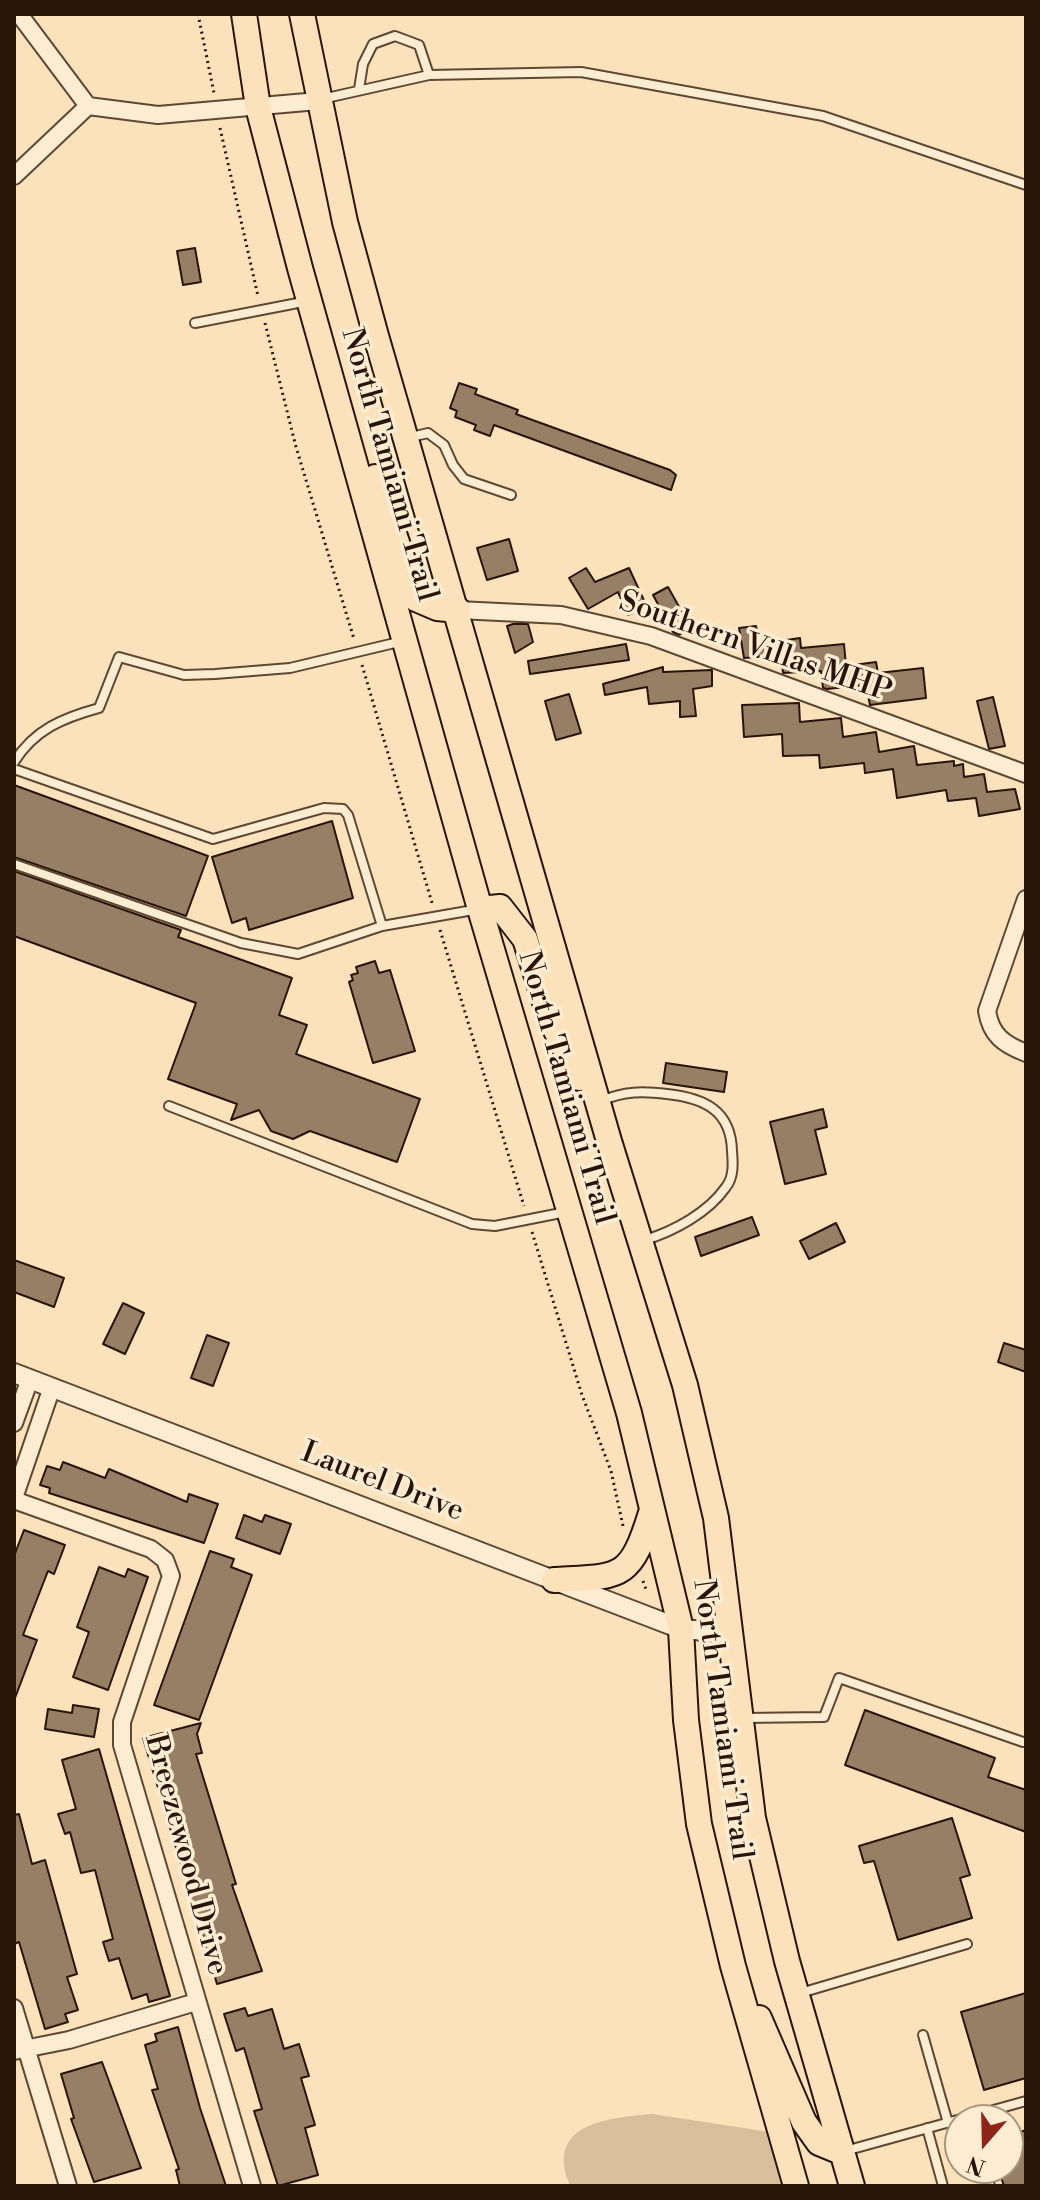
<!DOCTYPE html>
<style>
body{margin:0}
#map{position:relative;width:1040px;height:2200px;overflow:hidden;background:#fbe2ba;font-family:"Libre Bodoni",serif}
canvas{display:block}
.frame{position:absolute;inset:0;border:16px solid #291408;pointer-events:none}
.north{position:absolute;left:944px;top:2104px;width:80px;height:80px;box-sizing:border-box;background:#fcecd2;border:2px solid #a89681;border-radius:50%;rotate:200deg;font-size:22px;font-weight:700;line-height:32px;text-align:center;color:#291408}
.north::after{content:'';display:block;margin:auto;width:28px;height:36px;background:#8f2418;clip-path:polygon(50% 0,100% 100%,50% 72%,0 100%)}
</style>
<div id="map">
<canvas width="1040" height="2200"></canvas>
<div class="frame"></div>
<div class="north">N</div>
</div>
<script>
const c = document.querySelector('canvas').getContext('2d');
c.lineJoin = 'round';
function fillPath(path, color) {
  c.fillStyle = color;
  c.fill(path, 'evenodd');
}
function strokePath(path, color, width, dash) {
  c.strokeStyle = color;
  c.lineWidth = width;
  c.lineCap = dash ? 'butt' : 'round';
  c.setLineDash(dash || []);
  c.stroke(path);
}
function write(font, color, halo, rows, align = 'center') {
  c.font = font + ' "Libre Bodoni",serif';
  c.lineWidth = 7;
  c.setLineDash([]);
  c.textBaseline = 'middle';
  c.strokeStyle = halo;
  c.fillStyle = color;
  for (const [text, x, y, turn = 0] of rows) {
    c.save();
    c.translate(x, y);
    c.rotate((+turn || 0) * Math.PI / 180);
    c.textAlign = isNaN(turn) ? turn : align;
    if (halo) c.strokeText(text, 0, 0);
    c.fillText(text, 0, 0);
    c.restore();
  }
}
const green = new Path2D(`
 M652 2114 770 2132 786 2186H570C544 2124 606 2118 652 2114Z`);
const building = new Path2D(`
 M195 248 201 282 183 285 177 251Z
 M459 383 477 389 475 394 518 410 516 414 670 470 676 475 671 490 494 425 490 436 474 430 476 425 455 417 457 411 450 408Z
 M509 539 518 571 487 580 477 548Z
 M586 568 595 582 629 568 647 607 628 615 618 592 588 609 569 578Z
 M668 587 691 628 679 635 673 632 653 595Z
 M513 624H528L533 642 515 653 507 626Z
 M756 626 759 644 800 638 801 648 844 644 846 666 876 662 878 673 923 668 926 698 870 705 866 685 827 689 823 688 821 671 783 673 781 655 744 658 739 628Z
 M626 644 629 660 530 674 528 661Z
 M663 667V672L712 670V686L693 689 696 716 680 717V701L649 704 647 687 605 695 603 684Z
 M569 694 581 733 556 740 545 701Z
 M993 697 1005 746 989 749 977 701Z
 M799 703 800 722 841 718 843 737 876 732 879 752 914 746 917 765 954 761V766L963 764 964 777 984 774 987 792 1015 789 1020 809 979 816 976 798 948 801 946 790 897 798 893 769 865 773 864 763 820 768 819 755 783 756 782 734 744 737 742 705Z
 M14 785 208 856 186 916 14 857Z
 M332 821 353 898 249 930 246 918 232 923 212 857Z
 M14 871 181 930 178 937 292 978 279 1015 307 1025 296 1054 420 1099 397 1162 310 1131 293 1139 271 1131 259 1110 231 1120 237 1104 168 1079 196 1003 14 936Z
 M375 961 379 973 390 970 415 1051 373 1063 349 982 353 980 351 975 358 973 356 967Z
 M666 1063 727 1072 724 1092 663 1083Z
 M823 1109 827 1127 815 1130 826 1174 785 1184 770 1122Z
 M752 1217 759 1235 701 1256 695 1237Z
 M836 1223 845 1242 809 1259 800 1241Z
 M14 1260 64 1278 54 1307 14 1292Z
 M123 1303 144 1313 125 1354 103 1344Z
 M207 1335 229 1343 213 1386 191 1378Z
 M1004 1343 1026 1350V1372L998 1362Z
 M63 1462 105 1478 109 1469 187 1502 189 1494 218 1504 204 1543 49 1493 50 1488 40 1485 47 1466 60 1470Z
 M244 1515 262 1522 265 1515 291 1524 280 1554 236 1538Z
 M24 1530 65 1545 54 1574 48 1571 23 1635 37 1640 15 1698 14 1556Z
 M210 1551 234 1559 231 1567 252 1575 199 1720 154 1705Z
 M99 1567 125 1577 128 1569 148 1577 108 1690 73 1677 89 1632 77 1627Z
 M73 1705 99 1709 94 1737 45 1729 48 1709 72 1713Z
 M865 1710 995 1758 988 1777 1026 1790V1832L845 1765Z
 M201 1723 197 1734 202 1753 196 1754 236 1884 232 1885 262 1971 217 1984 143 1738Z
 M99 1749 170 1996 149 2002 147 1994 132 1999 119 1958 109 1961 103 1942 113 1939 95 1870 81 1873 70 1832 65 1834 58 1814 76 1809 62 1760Z
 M19 1814 32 1864 45 1860 77 1974 67 1977 78 2010 65 2014 68 2022 45 2029 19 1942 14 1944V1815Z
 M952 1818 970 1875 960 1878 972 1918 898 1940 874 1861 864 1863 859 1846Z
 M1026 1993V2078L984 2090 961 2012Z
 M245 2008 248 2016 272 2009 284 2049 299 2044 309 2076 301 2078 315 2125 305 2128 318 2175 278 2186 254 2111 262 2109 244 2048 236 2051 224 2014Z
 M178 2027 200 2108 226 2186H180L176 2170 179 2169 152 2090 158 2089 145 2045 157 2041 155 2034Z
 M102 2062 141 2168 94 2182 71 2119 74 2118 61 2074Z
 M1026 2130V2186H1004L998 2168H1008V2136Z`);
const path = new Path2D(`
 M198 14 214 93
 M220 128 258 296
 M265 323 296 447 354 639
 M362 665 432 903
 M440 930 524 1206
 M532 1232 582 1395 611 1471 623 1526
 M643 1581 647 1592`);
const service = new Path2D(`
 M359 89 363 64 373 44 395 36 419 45 429 75
 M322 99 429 75 581 72 823 116 1026 185
 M195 323 308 301
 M407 438 428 433 444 445 453 465 464 479 511 495
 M14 762C35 729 63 718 99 708L119 657 184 675 215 674 290 668 403 641
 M14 769 213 839 324 808 343 809 348 815 382 926
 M14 864 241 943 298 954 382 926 479 909
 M601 1101C624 1091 643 1091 667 1094 705 1098 731 1111 732 1151 733 1163 734 1177 726 1187 708 1213 674 1231 645 1240
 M169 1106 472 1224 495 1226 566 1212
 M743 1718 824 1717 839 1678 1023 1742
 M797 1994 967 1944
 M923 2035 948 2123
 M927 2128 943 2186
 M845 2151 1026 2101
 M985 2168 990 2186`);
const minor = new Path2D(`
 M19 14 88 106
 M14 176 88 106 158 115 318 101
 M458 610 561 615 651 636 1026 774
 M1026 899 987 1011C991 1035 1003 1044 1026 1053
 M14 1423 30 1379
 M14 1498 52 1387
 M14 1500 151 1549 165 1560 171 1576 122 1722V1745L252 2186
 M14 2008 68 2186
 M14 2051 69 2040 196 2002`);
const tertiary = new Path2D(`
 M14 1373 681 1629 732 1633`);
const primary = new Path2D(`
 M244 14 258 107 300 268 480 909 629 1413 681 1629 686 1720 699 1824 733 1966 796 2186
 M302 14 345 222 376 336 609 1141 685 1385 716 1518 753 1818 787 1961 852 2186
 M375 477 416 599 437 608 458 610
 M480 909 500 907 525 939 550 1018 579 1078
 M554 1580C621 1576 630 1581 651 1513
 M759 2018 804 2122 819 2143 841 2152`);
const streetNames = [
 ["North Tamiami Trail",388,465,74],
 ["Southern Villas MHP",755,648,19],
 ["North Tamiami Trail",565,1088,74],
 ["Laurel Drive",382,1483,21],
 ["North Tamiami Trail",721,1720,82],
 ["Breezewood Drive",185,1855,75]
];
fillPath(green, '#d7bf9c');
fillPath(building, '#967f65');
strokePath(building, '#291408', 2);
strokePath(service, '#5e4834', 12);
strokePath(minor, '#5e4834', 20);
strokePath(tertiary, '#5e4834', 22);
strokePath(primary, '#291408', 28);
strokePath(path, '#291408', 3, [2, 4]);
strokePath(service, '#fcecd2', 8);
strokePath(minor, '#fcecd2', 16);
strokePath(tertiary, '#fcecd2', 18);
strokePath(primary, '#fbe2ba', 24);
write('30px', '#291408', '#fcecd2', streetNames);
</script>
